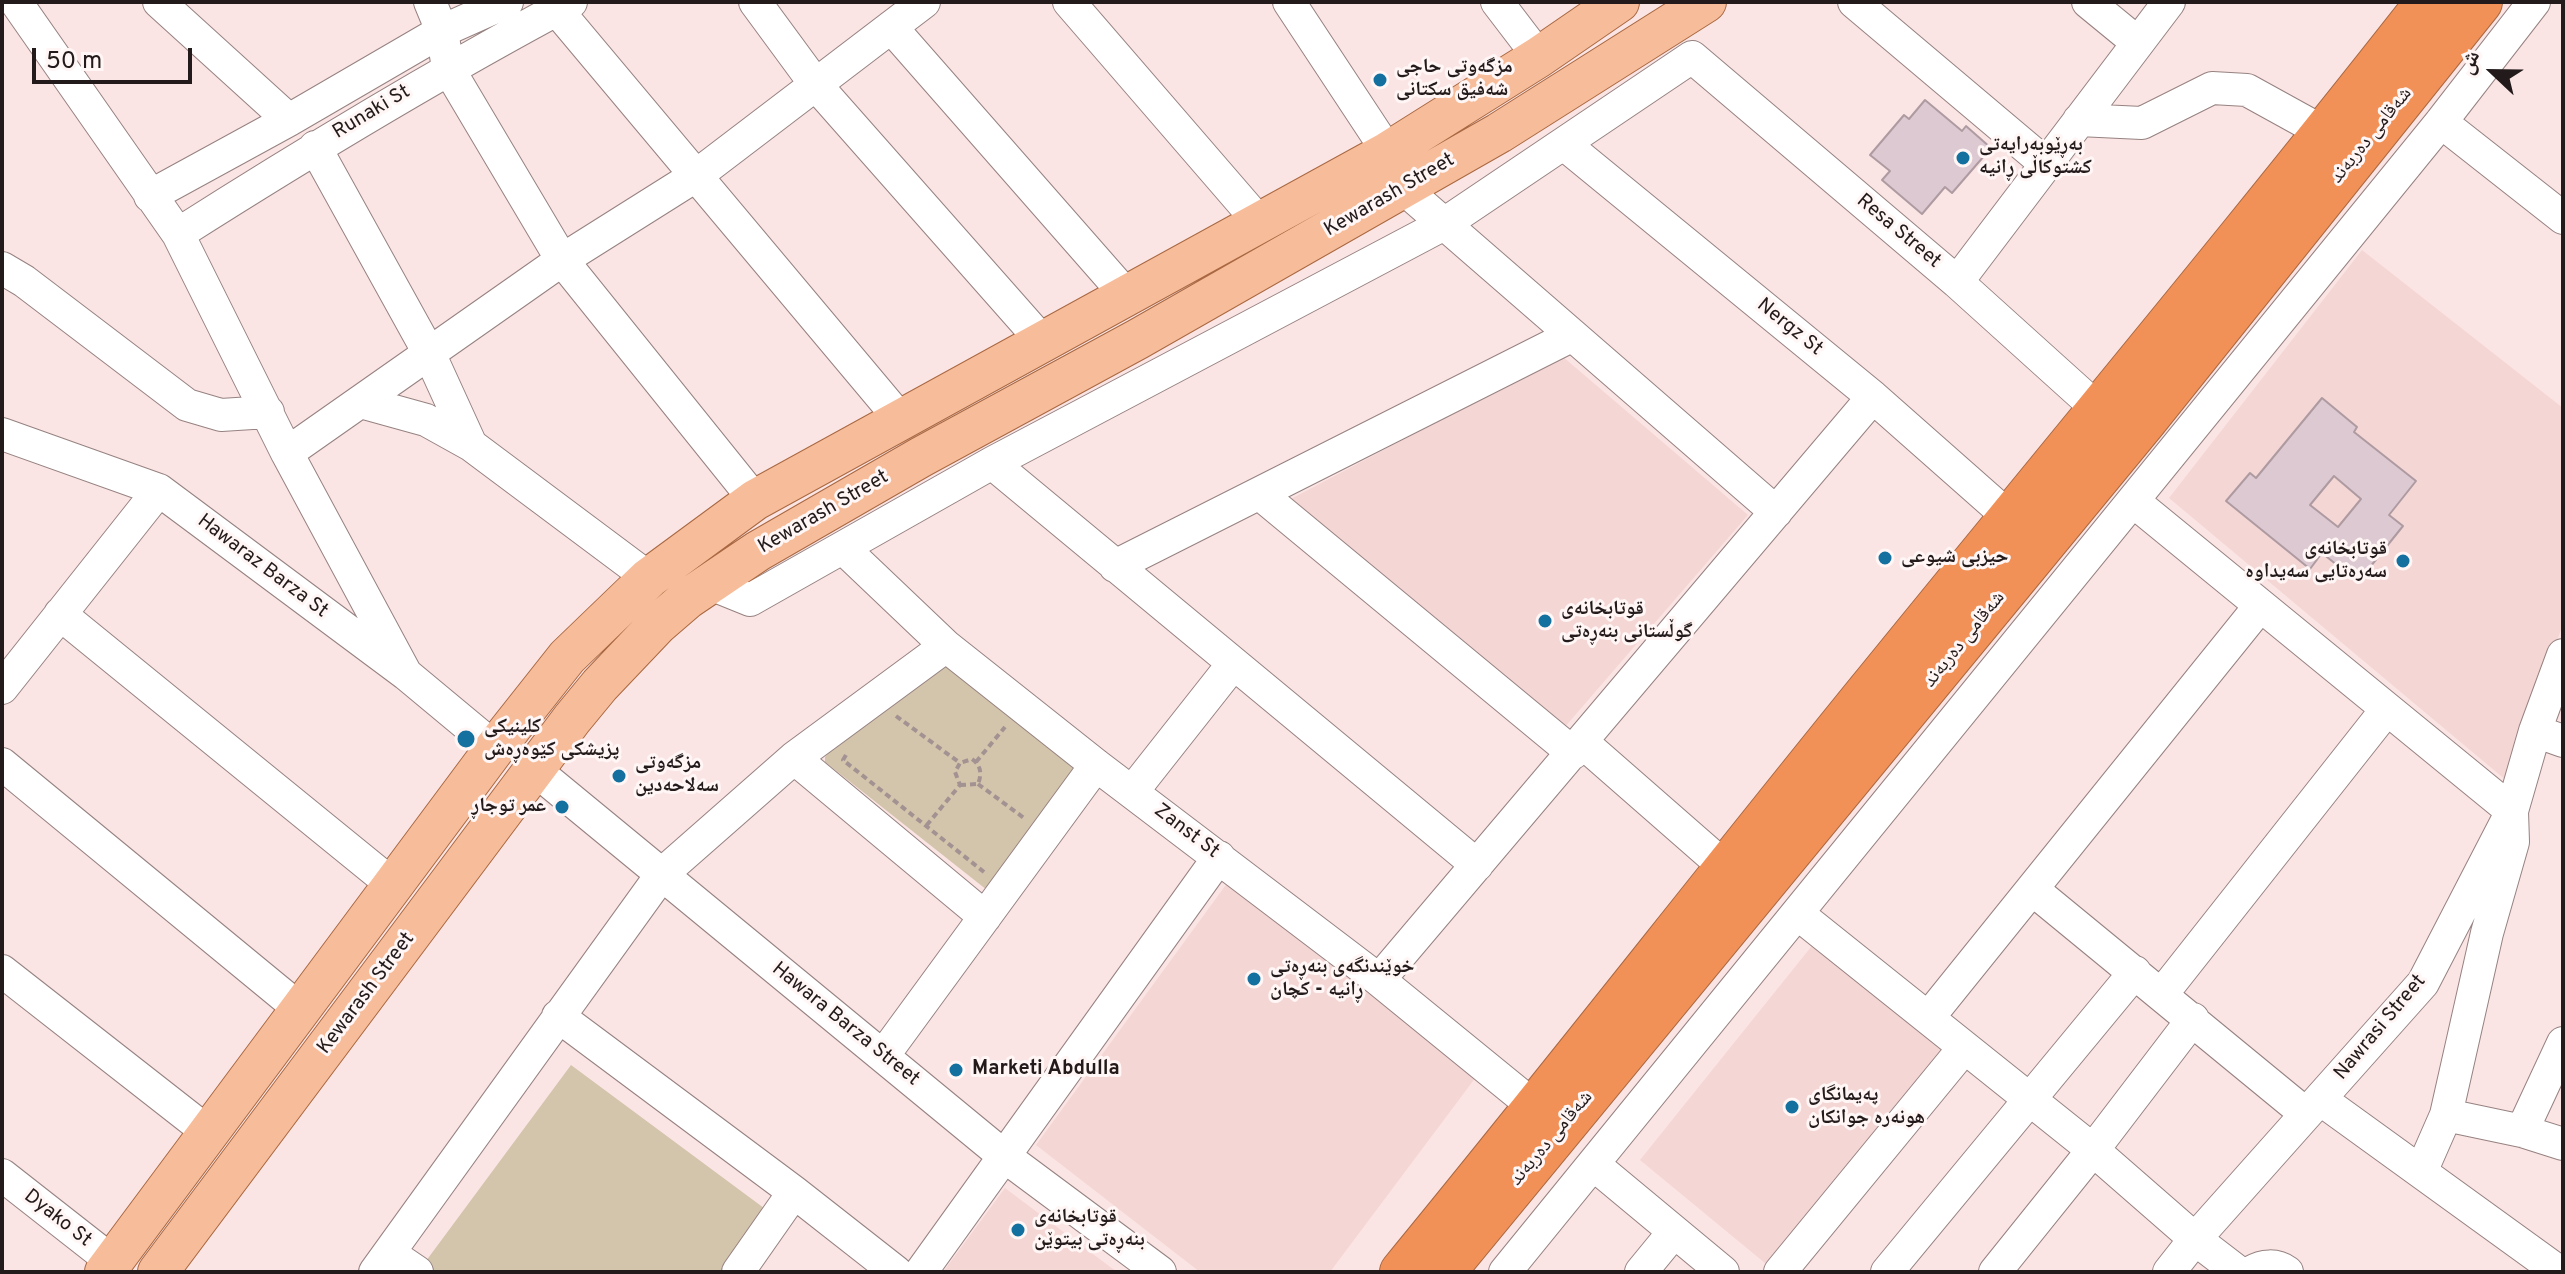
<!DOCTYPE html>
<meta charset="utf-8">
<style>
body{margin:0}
#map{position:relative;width:2565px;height:1274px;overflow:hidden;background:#fbe5e4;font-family:Overpass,"Noto Naskh Arabic",sans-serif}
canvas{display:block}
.frame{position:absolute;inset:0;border:4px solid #231b1b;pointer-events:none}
.north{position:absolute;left:2453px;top:32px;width:80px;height:80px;-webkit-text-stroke:6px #fff6f5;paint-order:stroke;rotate:292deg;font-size:22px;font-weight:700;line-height:32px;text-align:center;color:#231b1b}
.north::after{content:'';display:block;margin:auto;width:28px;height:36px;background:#231b1b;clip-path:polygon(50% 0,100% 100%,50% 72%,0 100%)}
.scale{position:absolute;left:32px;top:48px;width:160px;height:36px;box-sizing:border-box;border:4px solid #231b1b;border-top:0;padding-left:10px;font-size:24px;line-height:28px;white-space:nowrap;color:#231b1b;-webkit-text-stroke:6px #fff6f5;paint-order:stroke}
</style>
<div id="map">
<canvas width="2565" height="1274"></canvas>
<div class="frame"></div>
<div class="north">ش</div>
<div class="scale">50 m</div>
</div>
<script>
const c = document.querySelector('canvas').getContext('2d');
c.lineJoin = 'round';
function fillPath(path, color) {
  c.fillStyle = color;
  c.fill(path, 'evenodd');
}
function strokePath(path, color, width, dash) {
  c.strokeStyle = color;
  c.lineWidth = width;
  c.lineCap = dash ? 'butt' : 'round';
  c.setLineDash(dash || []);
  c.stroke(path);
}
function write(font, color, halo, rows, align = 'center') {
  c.font = font + ' Overpass,"Noto Naskh Arabic",sans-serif';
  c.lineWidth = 6;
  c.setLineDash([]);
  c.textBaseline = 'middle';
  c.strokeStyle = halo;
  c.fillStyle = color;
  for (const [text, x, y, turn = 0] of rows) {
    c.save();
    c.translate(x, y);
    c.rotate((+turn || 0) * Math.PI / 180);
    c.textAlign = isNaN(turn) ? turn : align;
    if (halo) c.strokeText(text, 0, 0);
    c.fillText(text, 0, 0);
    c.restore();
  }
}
const built = new Path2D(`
 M2362 250 2563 408V624L2507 781 2169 498Z
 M1562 356 1748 515 1564 728 1287 501Z
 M1228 882 1476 1077 1330 1272H1200L1036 1145Z
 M1815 942 1946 1045 1771 1268 1640 1160Z
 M1005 1188 1117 1272H943Z`);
const green = new Path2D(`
 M946 662 1080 761 987 890 825 762V757L832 749Z
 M571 1065 772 1214 729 1272H432L423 1265Z`);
const building = new Path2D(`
 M1925 100 1962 131 1966 126 1991 148 1952 193 1945 187 1922 214 1882 180 1890 171 1870 155 1904 115 1909 119Z
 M2322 398 2357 427 2354 432 2416 481 2389 515 2403 526 2358 582 2322 553 2310 569 2226 501 2250 473 2256 478ZM2334 476 2361 499 2338 527 2310 505Z`);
const path = new Path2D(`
 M896 716 960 763 955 772 960 785 926 826
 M846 755 843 760 984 872
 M976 762 1005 727
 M978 784 1024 818
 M960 785 978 784C982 774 981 765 972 759L960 763`);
const minor = new Path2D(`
 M16 2 178 234 287 453 406 674
 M159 2 289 120
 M430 2 442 31 448 68 562 260 755 500
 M755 2 816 85 1043 342
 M1069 2 1260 223
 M1289 2 1388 152
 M1497 2 1539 57
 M1854 2 2046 164
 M2088 2 2138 43
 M557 10 901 420
 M891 27 1127 296
 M2079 120 2142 123 2212 88 2247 90 2325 133
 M2441 122 2563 218
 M1564 144 1873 397 2010 518
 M315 147 429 353 471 445 649 578
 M1403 188 1776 512
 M150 196 289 120 442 31 507 2
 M178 234C307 152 436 74 571 2
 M2 268 24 281 187 405 221 415 268 412
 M1957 282 2169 2
 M361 402 426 420 471 445
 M2 434 159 490 406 674 495 748
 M287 453 562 260 697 175 924 2
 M992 463 1477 865
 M1260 494 1573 753
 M2133 501 2512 811 2513 842 2487 933 2446 1115 2421 1172
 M843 548 946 646 1096 765 1379 980 1536 1108
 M1115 566 1571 336
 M708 583 750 600 992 463 1444 224 1692 57 1957 282 2100 411
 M60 614 393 885
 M2 688 159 490
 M2535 731 2563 741
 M1582 742 1726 868
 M794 758 985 917
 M2 764 301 1010
 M535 770 1004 1156 1160 1272
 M1132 792 1233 664
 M2032 889 2306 1114
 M1798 914 2093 1150 2195 1239 2238 1272
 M2 971 209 1133
 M1379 980 1873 397
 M2162 994 2387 709
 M558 1016 794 1192 896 1272
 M1928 1018 2260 606
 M883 1056 1096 765
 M2320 1099 2559 1272
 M2446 1115 2522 1131 2563 1144
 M2522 1131 2563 1043
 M1593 1164 1723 1272
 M2 1175 113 1262
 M389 1253 417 1272
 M375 1272 662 874 794 758 946 646
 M738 1272 794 1192
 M921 1272 1219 857
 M1505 1272 2441 122 2534 2
 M1641 1272 1673 1233
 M1780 1272 1964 1048
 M1887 1272 2135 972
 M1995 1272 2093 1150 2193 1019
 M2169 1272 2195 1239 2423 983 2512 811 2535 731 2563 655
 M2251 1272C2263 1265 2276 1264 2287 1272`);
const major = new Path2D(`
 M105 1272 495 748 567 657 649 578 755 500 1388 152 1539 57 1619 2
 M158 1272 572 719 600 685 658 624 687 599 758 551 921 457 1138 339 1499 133 1706 2`);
const highway = new Path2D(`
 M1402 1272C1560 1080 1713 883 1870 690 2056 461 2246 234 2428 2
 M1443 1272 2145 420 2480 2`);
const markers = [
 [1380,80,8,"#14709f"],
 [1963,158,8,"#14709f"],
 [1885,558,8,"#14709f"],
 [2403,561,8,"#14709f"],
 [1545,621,8,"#14709f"],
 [466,739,10,"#14709f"],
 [619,776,8,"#14709f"],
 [562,807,8,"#14709f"],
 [1254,979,8,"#14709f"],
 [956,1070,8,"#14709f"],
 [1792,1107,8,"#14709f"],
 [1018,1230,8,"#14709f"]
];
const poiNames = [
 ["مزگەوتی حاجی",1396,68],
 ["شەفیق سکتانی",1396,91],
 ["بەڕێوبەرایەتی",1979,146],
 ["کشتوکاڵی ڕانیە",1979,169],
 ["قوتابخانەی",2387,550,"right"],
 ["سەرەتایی سەیداوە",2387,573,"right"],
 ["حیزبی شیوعی",1901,558],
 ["قوتابخانه‌ی",1561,610],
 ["گوڵستانی بنه‌ڕه‌تی",1561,633],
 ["كلینیكی",484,728],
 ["پزیشكی كێوەڕەش",484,751],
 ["مزگەوتی",635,764],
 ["سەلاحەدین",635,787],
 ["عمر توجاڕ",546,807,"right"],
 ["خوێندنگەی بنەڕەتی",1270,968],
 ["ڕانیە - کچان",1270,991],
 ["Marketi Abdulla",972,1070],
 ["پەیمانگای",1808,1096],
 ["هونەرە جوانکان",1808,1119],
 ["قوتابخانەی",1034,1218],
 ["بنەڕەتی بیتوێن",1034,1241]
];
const streetNames = [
 ["Runaki St",372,113,-31],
 ["شەقامی دەربەند",2372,136,-51],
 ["Kewarash Street",1390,196,-30],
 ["Resa Street",1898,232,40],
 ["Nergz St",1789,328,39],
 ["Kewarash Street",824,513,-30],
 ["Hawaraz Barza St",262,567,37],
 ["شەقامی دەربەند",1965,640,-51],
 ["Zanst St",1186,832,37],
 ["Kewarash Street",367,994,-53],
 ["Hawara Barza Street",845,1025,39],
 ["Nawrasi Street",2381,1028,-50],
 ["شەقامی دەربەند",1552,1139,-50],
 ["Dyako St",57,1219,38]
];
fillPath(built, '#f4d6d4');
fillPath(green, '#d3c4ac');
fillPath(building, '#ddc9d1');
strokePath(building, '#ae9ba2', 2);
strokePath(minor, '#968281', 34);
strokePath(major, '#a96842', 42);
strokePath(highway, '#a96842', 46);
strokePath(path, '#a39292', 4, [6, 4]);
strokePath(minor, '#fff', 32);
strokePath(major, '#f7bd9a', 40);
strokePath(highway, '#f19157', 44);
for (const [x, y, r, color] of markers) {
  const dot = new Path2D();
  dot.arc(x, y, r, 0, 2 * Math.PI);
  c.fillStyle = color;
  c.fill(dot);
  strokePath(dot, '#fff6f5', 3);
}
write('bold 20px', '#231b1b', '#fff6f5', poiNames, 'left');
write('20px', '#231b1b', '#fff6f5', streetNames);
</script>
